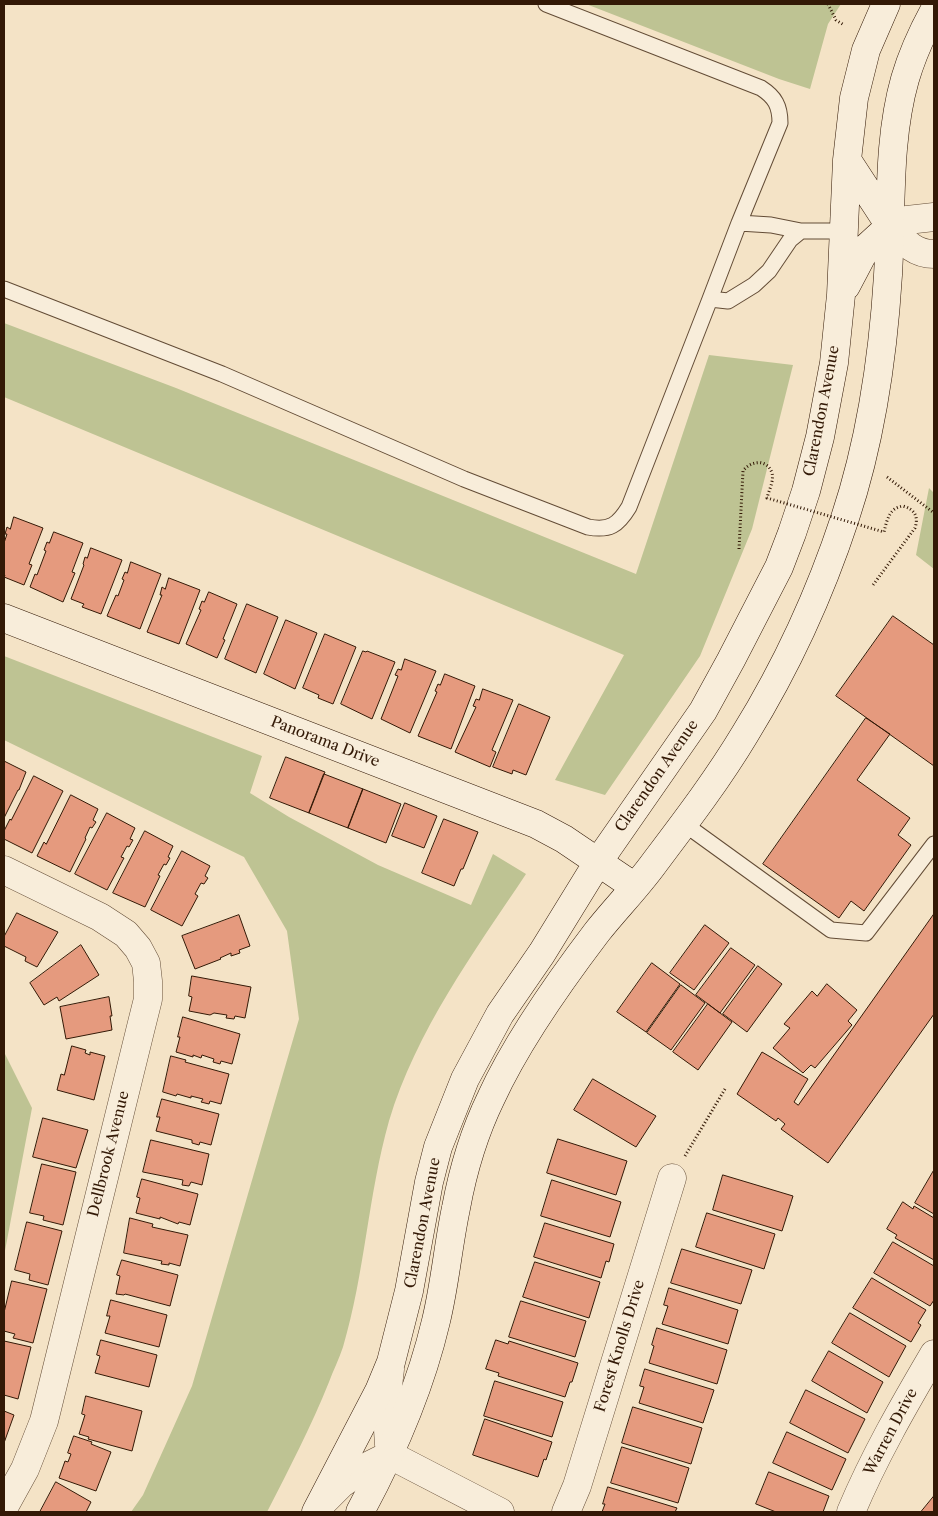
<!DOCTYPE html>
<style>
body{margin:0}
#map{position:relative;width:938px;height:1516px;overflow:hidden;background:#f4e3c6;font-family:"Libre Caslon Text",serif}
canvas{display:block}
.frame{position:absolute;inset:0;border:5px solid #331906;pointer-events:none}
</style>
<div id="map">
<canvas width="938" height="1516"></canvas>
<div class="frame"></div>
</div>
<script>
const c = document.querySelector('canvas').getContext('2d');
c.lineJoin = 'round';
function fillPath(path, color) {
  c.fillStyle = color;
  c.fill(path, 'evenodd');
}
function strokePath(path, color, width, dash) {
  c.strokeStyle = color;
  c.lineWidth = width;
  c.lineCap = dash ? 'butt' : 'round';
  c.setLineDash(dash || []);
  c.stroke(path);
}
function write(font, color, halo, rows, align = 'center') {
  c.font = font + ' "Libre Caslon Text",serif';
  c.lineWidth = 4;
  c.setLineDash([]);
  c.textBaseline = 'middle';
  c.strokeStyle = halo;
  c.fillStyle = color;
  for (const [text, x, y, turn = 0] of rows) {
    c.save();
    c.translate(x, y);
    c.rotate((+turn || 0) * Math.PI / 180);
    c.textAlign = isNaN(turn) ? turn : align;
    if (halo) c.strokeText(text, 0, 0);
    c.fillText(text, 0, 0);
    c.restore();
  }
}
const green = new Path2D(`
 M586 4H841L828 24 810 89 779 79Z
 M4 323 176 388 636 574 709 355 793 365 752 529 700 656 605 795 555 780 624 655 4 397Z
 M929 488 934 493V569L916 555Z
 M4 656 262 756 250 793 289 817 378 865 471 905 493 854 526 874C474 952 416 1031 389 1121 368 1195 365 1273 343 1347 339 1359 333 1371 329 1382 311 1427 289 1469 267 1512H131L143 1495 192 1386 299 1019 287 931 244 857 4 740Z
 M4 1052 32 1108 4 1256Z`);
const building = new Path2D(`
 M14 517 43 528 29 564 32 565 24 585 4 577 5 575 4 574V543L7 534H5L7 527 10 529Z
 M54 532 83 543 72 572 75 573 63 602 30 587 35 574 37 575 46 551 44 550 47 542 49 543Z
 M91 548 122 560 101 614 82 607 84 604 71 599 84 565 83 564 85 557 87 558Z
 M131 562 161 574 140 629 107 616 116 595 118 596 124 580 122 579 125 572 127 573Z
 M169 578 200 590 179 644 147 632 162 595H160L162 587 165 589Z
 M209 592 237 604 223 639 225 640 217 658 186 644 201 610 199 609 202 601 204 602Z
 M247 604 278 617 256 673 225 659Z
 M893 616 934 645V766L836 696Z
 M286 620 317 633 295 689 264 674Z
 M325 634 356 647 333 704 318 698 319 695 303 688Z
 M363 651 366 652 367 651 395 662 372 719 341 704Z
 M405 659 436 671 410 733 381 719 398 676 395 675 398 669 401 670Z
 M445 674 475 686 451 749 418 736 437 692 435 691 438 684 440 685Z
 M483 689 513 700 492 750 496 752 490 767 455 752 476 707 473 706 476 699 479 700Z
 M519 704 550 717 526 775 513 770 512 774 493 767Z
 M866 718 890 734 857 780 910 818 898 835 911 845 864 911 851 901 839 918 763 864Z
 M286 757 325 772 309 813 270 798Z
 M4 761 26 772 19 790H18L4 818Z
 M324 774 363 789 348 828 309 813Z
 M34 776 63 791 32 853 4 839V831L10 819 11 820Z
 M363 789 401 804 386 843 348 828Z
 M71 795 98 809 93 820 96 822 92 828 90 827 85 838 86 839 70 872 37 856 44 842 46 844Z
 M405 803 437 816 424 848 392 836Z
 M107 813 135 828 130 839 133 840 129 847 127 846 121 857 124 858 107 890 75 874Z
 M444 819 478 832 463 869H461L454 886 422 873Z
 M145 831 173 846 168 857 170 858 166 865 164 864 158 875 160 876 145 907 113 893Z
 M182 851 210 866 205 876 208 878 204 884 201 883 195 894 198 896 182 926 151 910Z
 M17 913 58 932 37 967 25 961 26 957 4 946V937Z
 M934 914V1014L828 1163 781 1129 785 1124 778 1118 776 1121 737 1094 762 1052 808 1079 794 1102 798 1105Z
 M239 915 250 946 239 950 240 953 231 956V953L220 958 221 959 195 969 182 936Z
 M705 925 729 943 694 990 670 973Z
 M81 945 99 975 59 1001 57 997 44 1005 30 983Z
 M731 948 755 965 720 1013 696 995Z
 M652 963 680 984 646 1032 617 1012Z
 M758 966 782 984 747 1032 723 1014Z
 M192 976 251 987 245 1018 235 1016 234 1019 226 1018 227 1015 214 1013 210 1015 189 1011 192 997 189 996Z
 M827 984 857 1010 848 1021 852 1025 815 1068 811 1065 803 1073 773 1048 790 1028 784 1024 812 991 817 996Z
 M681 985 705 1003 671 1050 647 1033Z
 M109 997 112 1016H110L112 1030 66 1039 60 1007Z
 M708 1004 732 1022 698 1070 673 1052Z
 M183 1017 240 1034 232 1064 221 1061 220 1064 213 1062 214 1059 202 1055 201 1058 193 1055V1057L176 1052 180 1037H178Z
 M72 1046 86 1050 85 1053 90 1055V1052L105 1056 94 1100 57 1090 61 1074 64 1075Z
 M171 1056 186 1060 185 1062 229 1074 221 1104 210 1101 209 1104 201 1102 203 1099 191 1096V1098L177 1094 176 1096 163 1092Z
 M593 1079 656 1116 636 1147 574 1110Z
 M162 1099 219 1114 211 1145 200 1142 199 1145 192 1143V1140L156 1131 160 1117H157Z
 M43 1118 88 1130 76 1168 33 1157Z
 M558 1139 627 1161 616 1195 547 1173Z
 M151 1140 209 1154 202 1185 191 1182 189 1186 182 1185 183 1180 143 1172Z
 M42 1164 76 1172 63 1225 43 1220 44 1216 30 1213Z
 M934 1170V1214L915 1203Z
 M723 1175 793 1196 782 1231 713 1210Z
 M142 1179 198 1194 190 1225 179 1222 178 1224 160 1217V1219L136 1213 140 1198 137 1197Z
 M552 1180 621 1202 610 1237 541 1216Z
 M903 1202 913 1209 914 1206 934 1218V1260L895 1238 897 1235 887 1229Z
 M707 1213 775 1234 764 1269 696 1247Z
 M130 1218 153 1224 152 1227 188 1235 180 1266 169 1263V1265L161 1264 162 1261 124 1253Z
 M27 1222 62 1231 48 1285 29 1280 30 1274 15 1270Z
 M545 1223 614 1244 609 1262 606 1261 601 1278 534 1257Z
 M893 1242 934 1266V1300L930 1306 874 1273Z
 M682 1249 752 1270 741 1304 671 1283Z
 M122 1260 178 1275 170 1306 125 1294 124 1295 116 1294 120 1276 117 1275Z
 M535 1262 600 1282 589 1318 523 1297Z
 M872 1278 926 1310 918 1323 921 1325 911 1342 853 1308Z
 M12 1281 47 1289 33 1343 13 1338 15 1334 4 1331V1313Z
 M669 1288 738 1310 728 1344 662 1324 668 1306 664 1305Z
 M111 1300 167 1315 159 1347 105 1333 110 1316H107Z
 M521 1301 586 1321 575 1357 509 1337Z
 M850 1313 906 1346 889 1377 832 1343Z
 M657 1328 727 1350 717 1384 649 1363 654 1346 652 1345Z
 M101 1340 157 1355 149 1387 95 1373 100 1356 97 1355Z
 M496 1340 508 1344 509 1341 578 1363 572 1382H570L565 1397 498 1376 499 1373 486 1369Z
 M4 1341 31 1347 18 1399 4 1395Z
 M829 1351 883 1382 867 1413 812 1381Z
 M645 1369 714 1390 703 1423 639 1403 644 1387 640 1386Z
 M495 1381 563 1402 552 1437 484 1416Z
 M806 1390 865 1419 848 1453 790 1423Z
 M86 1396 142 1411 132 1451 88 1439 89 1437 79 1434 85 1415 82 1414Z
 M633 1407 702 1428 691 1464 622 1443Z
 M4 1411 14 1415 4 1443Z
 M485 1419 552 1442 546 1460 544 1459 538 1477 473 1455Z
 M787 1432 846 1459 832 1490 773 1463Z
 M74 1436 92 1442 91 1444 111 1452 96 1491 59 1478 65 1461 68 1462 71 1454 68 1453Z
 M622 1447 689 1468 678 1503 611 1483Z
 M769 1472 829 1496 823 1512H776L756 1504Z
 M56 1482 91 1502 86 1512H40Z
 M608 1487 677 1508 675 1512H602L605 1504H603Z
 M934 1496V1512H921Z`);
const path = new Path2D(`
 M828 4 836 20 844 25
 M887 477 934 513
 M685 1156 725 1089`);
const lane = new Path2D(`
 M546 4 761 88C775 97 780 106 780 123L739 223 771 225 801 231H845
 M4 289 222 374 464 479 588 527C610 531 618 525 629 507L710 299 728 301 754 285 769 271 790 240 801 231
 M710 299 739 223
 M683 823 831 930 866 933 934 844`);
const street = new Path2D(`
 M934 217 907 220 890 226C903 240 913 254 934 254
 M4 870 100 917 126 934 138 948 146 963 148 981V999L141 1027 44 1421 25 1469 4 1507
 M390 1369C386 1398 387 1426 390 1455
 M390 1455 500 1512
 M321 1504 341 1484 366 1467 390 1455
 M566 1512 577 1486 672 1178
 M851 1512C874 1457 904 1405 934 1354`);
const secondary = new Path2D(`
 M847 160 890 226
 M846 286 866 248 890 226
 M4 618 536 824 564 839 635 887
 M316 1512 379 1391 391 1362 409 1291 429 1182 438 1147 465 1079 500 1014 542 953 598 862 703 711 731 660 779 567 792 533 806 491 820 437 834 363 841 295 847 160 854 98 866 50 886 4
 M360 1512C393 1451 420 1389 436 1321 445 1284 448 1246 456 1208 463 1170 474 1133 491 1098 517 1041 559 982 597 932 616 908 637 887 655 862 686 821 718 779 745 734 787 666 820 594 845 518 871 440 883 357 888 275 892 211 887 142 905 79 912 55 922 33 934 11`);
const pathBridge = new Path2D(`
 M739 549 743 471C750 461 767 458 772 473 774 481 769 490 767 498L884 532C887 520 889 508 903 506 914 509 919 516 915 528L873 585`);
const streetNames = [
 ["Clarendon Avenue",822,411,-79],
 ["Panorama Drive",325,742,21],
 ["Clarendon Avenue",657,776,-55],
 ["Dellbrook Avenue",109,1154,-76],
 ["Clarendon Avenue",423,1223,-79],
 ["Forest Knolls Drive",620,1346,-73],
 ["Warren Drive",891,1432,-62]
];
fillPath(green, '#bec393');
fillPath(building, '#e59a7e');
strokePath(building, '#331906', 1);
strokePath(lane, '#634c36', 17);
strokePath(street, '#634c36', 29);
strokePath(secondary, '#331906', 29);
strokePath(path, '#331906', 3, [1, 2.5]);
strokePath(lane, '#f8edda', 15);
strokePath(street, '#f8edda', 28);
strokePath(secondary, '#f8edda', 28);
strokePath(pathBridge, '#331906', 3, [1, 2.5]);
write('15px', '#331906', '#f8edda', streetNames);
</script>
